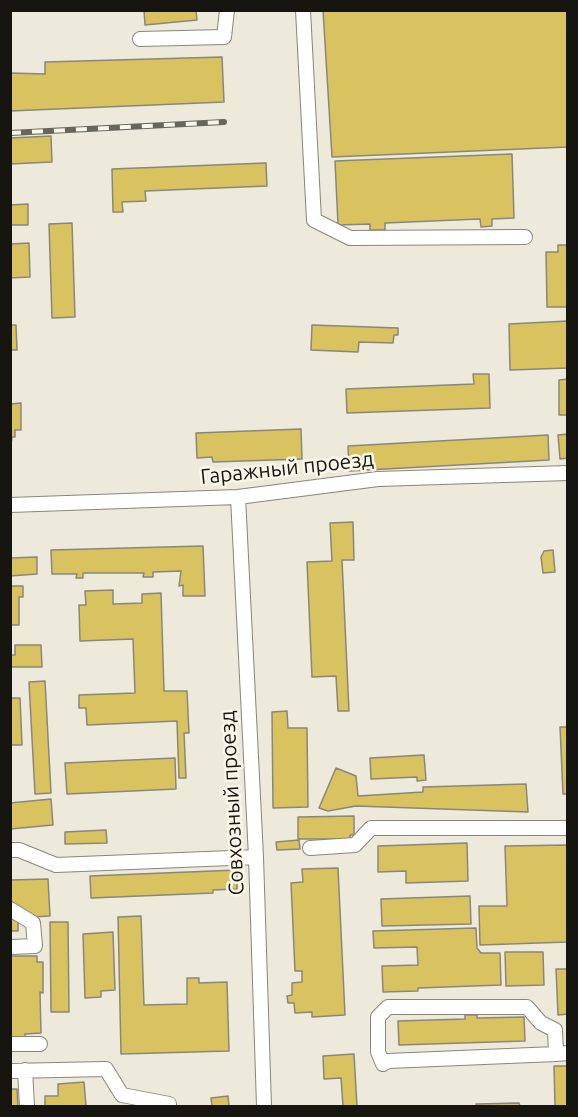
<!DOCTYPE html>
<meta charset="utf-8">
<style>
body{margin:0}
#map{position:relative;width:578px;height:1117px;overflow:hidden;background:#edeadc;font-family:Ubuntu,sans-serif}
canvas{display:block}
.frame{position:absolute;inset:0;border:12px solid #161510;pointer-events:none}
</style>
<div id="map">
<canvas width="578" height="1117"></canvas>
<div class="frame"></div>
</div>
<script>
const c = document.querySelector('canvas').getContext('2d');
c.lineJoin = 'round';
function fillPath(path, color) {
  c.fillStyle = color;
  c.fill(path, 'evenodd');
}
function strokePath(path, color, width, dash) {
  c.strokeStyle = color;
  c.lineWidth = width;
  c.lineCap = dash ? 'butt' : 'round';
  c.setLineDash(dash || []);
  c.stroke(path);
}
function write(font, color, halo, rows, align = 'center') {
  c.font = font + ' Ubuntu,sans-serif';
  c.lineWidth = 5;
  c.setLineDash([]);
  c.textBaseline = 'middle';
  c.strokeStyle = halo;
  c.fillStyle = color;
  for (const [text, x, y, turn = 0] of rows) {
    c.save();
    c.translate(x, y);
    c.rotate((+turn || 0) * Math.PI / 180);
    c.textAlign = isNaN(turn) ? turn : align;
    if (halo) c.strokeText(text, 0, 0);
    c.fillText(text, 0, 0);
    c.restore();
  }
}
const building = new Path2D(`
 M144 10H196L197 20 145 25Z
 M323 10H568V147L332 157Z
 M222 57 224 102 10 111V73L45 74V62Z
 M51 136 52 162 10 164V138Z
 M512 154 514 218 492 219V226L481 227 480 219 385 223V230H370V224L338 225 335 161Z
 M266 163 267 186 145 191 146 201 122 202 123 212H113L112 169Z
 M28 204V225H10V205Z
 M72 223 75 317 52 318 49 224Z
 M29 243 30 277 10 278V244Z
 M558 245H568V307H547L546 252H558Z
 M568 321V368L510 370 509 324Z
 M10 325H16L17 350H10Z
 M312 325 398 328V335H394L393 343 359 342 358 352 311 350Z
 M473 374H489L490 408 347 413 346 389 474 384Z
 M568 379V415H559V380Z
 M21 403V430H15V437H12L10 453V404Z
 M301 429 302 459 213 462 212 457 197 458 196 433Z
 M568 434V458L560 459 558 435Z
 M548 435 549 460 349 471 348 446Z
 M353 522 354 560H342L349 711H338L336 676 312 677 307 562 332 561 330 523Z
 M203 546 205 596H183V585L179 586 181 571 153 572V577H143L144 573H83V578H76L77 574H52L51 550Z
 M553 550 555 572 543 573 541 557 544 551Z
 M37 557V574L10 576V558Z
 M10 586H23V597H19V625H10Z
 M113 590V604L142 603V594L161 593 164 691H187L189 733H184L186 778H179L177 721 87 725 86 708H79V695L135 693 133 639 80 641 79 605H86L85 591Z
 M15 645H41L42 667H10V655H15Z
 M45 681 51 793 35 794 29 682Z
 M10 698H20L22 745H10Z
 M287 711 288 728H307L308 807 273 808 272 712Z
 M560 727H568V794H563Z
 M424 755 426 780 417 781V777L371 779 370 758Z
 M175 758 176 789 67 794 65 763Z
 M336 768 356 776 358 796 423 792V787L526 784 528 812 356 806 328 811 319 808Z
 M51 799 53 825 10 829V803Z
 M354 816V835H350V839H298V817Z
 M106 830 107 843 65 844V832Z
 M299 840 300 849 277 850 276 842Z
 M467 843 468 881 406 883V871L378 872V846Z
 M568 845V942L480 945 479 906H507L505 846Z
 M338 868 345 1015 312 1017V1012L295 1013 294 1003H288L287 996 292 995V983L302 982V971H295L291 883 303 882 302 869Z
 M237 870V889L213 890V893L91 898 90 876Z
 M48 879 50 916 31 917 10 900V880Z
 M470 896 471 924 382 926 381 899Z
 M141 916 144 1005 187 1004V978H199V983L227 982 229 1051 121 1054 118 917Z
 M10 919H18V931H10Z
 M50 922H68L69 1012H51Z
 M476 928 477 948 481 953H500L501 985 418 988V991L383 992 382 966 418 965 417 947 374 948 373 931Z
 M113 932 115 990 101 991V997L85 998 83 934Z
 M505 952H543L544 985 506 986Z
 M10 956H37V962H43V993L40 992 41 1033 25 1034V1039L10 1040Z
 M556 969H568V1014L558 1015Z
 M465 1015H477V1018L524 1017 525 1041 399 1045 398 1021 465 1019Z
 M354 1054 357 1106H343L341 1078 324 1079 323 1056Z
 M554 1066H568V1106H555Z
 M84 1082 86 1106H45V1096H58V1084Z
 M10 1089H17L18 1106H10Z
 M228 1096 229 1106H212L211 1098Z
 M519 1103 520 1106H477L476 1104Z`);
const minor = new Path2D(`
 M303 10 314 220 350 238 525 237
 M140 39 224 37 227 10
 M238 497 256 857 264 1106
 M10 505 238 497 378 479 568 473
 M310 848 355 845 371 828H568
 M10 850H19L56 865 256 857
 M10 909 33 923 35 946 10 947
 M10 1044H40
 M556 1054 555 1030 541 1023 527 1007H388L378 1017V1052L383 1064 388 1061 556 1054 568 1053
 M25 1070 27 1106
 M10 1071 106 1069 122 1095 169 1104V1106`);
const rail = new Path2D(`
 M10 133 224 122`);
const streetNames = [
 ["Гаражный проезд",287,468,-6],
 ["Совхозный проезд",232,803,-93]
];
fillPath(building, '#d9c360');
strokePath(building, '#8a877a', 1.5);
strokePath(minor, '#898679', 16);
strokePath(minor, '#fff', 14);
strokePath(rail, '#67665d', 6);
strokePath(rail, '#faf7e9', 4, [11]);
write('21px', '#161510', '#faf7e9', streetNames);
</script>
